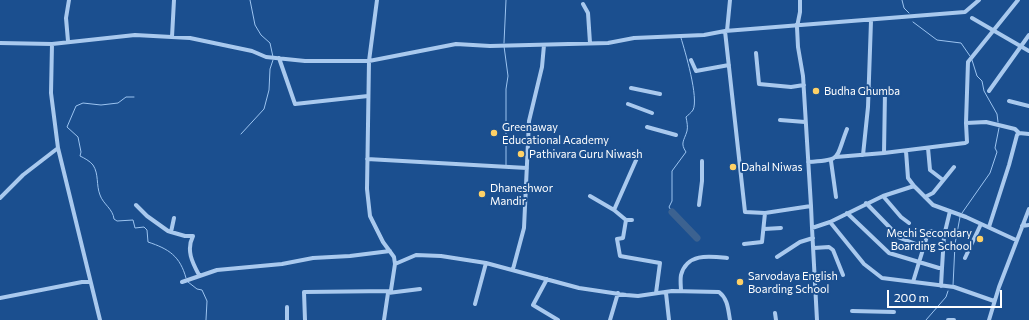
<!DOCTYPE html>
<style>
body{margin:0}
#map{position:relative;width:1029px;height:320px;overflow:hidden;background:#1b4f8f;font-family:Commissioner,sans-serif}
canvas{display:block}
.scale{position:absolute;left:887px;top:290px;width:115px;height:18px;box-sizing:border-box;border:2px solid #fff;border-top:0;padding-left:5px;font-size:12px;line-height:14px;white-space:nowrap;color:#fff;-webkit-text-stroke:3px #1b4f8f;paint-order:stroke}
</style>
<div id="map">
<canvas width="1029" height="320"></canvas>
<div class="scale">200 m</div>
</div>
<script>
const c = document.querySelector('canvas').getContext('2d');
c.lineJoin = 'round';
function strokePath(path, color, width, dash) {
  c.strokeStyle = color;
  c.lineWidth = width;
  c.lineCap = dash ? 'butt' : 'round';
  c.setLineDash(dash || []);
  c.stroke(path);
}
function write(font, color, halo, rows, align = 'center') {
  c.font = font + ' Commissioner,sans-serif';
  c.lineWidth = 4;
  c.setLineDash([]);
  c.textBaseline = 'middle';
  c.strokeStyle = halo;
  c.fillStyle = color;
  for (const [text, x, y, turn = 0] of rows) {
    c.save();
    c.translate(x, y);
    c.rotate((+turn || 0) * Math.PI / 180);
    c.textAlign = isNaN(turn) ? turn : align;
    if (halo) c.strokeText(text, 0, 0);
    c.fillText(text, 0, 0);
    c.restore();
  }
}
const stream = new Path2D(`
 M250 0 255 25 261 35 270 43 273 57
 M902 0 904 8 909 13
 M913 22 937 40 961 43 970 56
 M504 43 506 0
 M504 46 508 76 506 89V165
 M972 60 977 76 982 81 984 91 997 114 998 122
 M134 97H126L118 103 101 105 83 103 76 106 67 127 78 137 81 152 80 156C84 158 90 161 93 165 99 174 96 185 100 195 103 204 113 209 114 219L117 221 133 220 135 228 144 227 147 230 148 242C169 249 180 256 186 278
 M241 134 264 109 269 90 270 69 273 60
 M672 212 669 207 672 201V171L686 152C680 143 684 141 687 131 688 127 687 122 686 117 688 115 691 113 693 110 699 98 685 51 681 38
 M962 213 990 173 997 152 995 148 999 128
 M188 282 197 289 202 290 207 301 206 320
 M953 286 955 244 960 217
 M926 320 946 297 948 291`);
const river = new Path2D(`
 M672 212 697 238`);
const street = new Path2D(`
 M377 0 369 61 367 189 370 216 383 242 394 257 395 264 391 290 388 293 384 320
 M800 0V12L797 27 798 47 803 76 811 206
 M583 4 588 13 590 43
 M972 18 1029 51
 M725 31 745 212 765 213 811 206 812 228
 M727 31 730 0
 M172 37 174 0
 M68 41 66 18 69 0
 M0 43 52 44 135 35 190 38 252 51 266 57 305 61H369L456 44 490 46 608 43 634 38 704 35 725 31 965 12 979 0
 M52 44 51 93 58 148 100 320
 M756 53 759 84 791 87 804 85
 M279 58 295 104 368 96
 M691 60 696 71 729 65
 M631 88 660 94
 M869 89 885 92 884 153 965 143 967 142 966 123 968 62 1018 0
 M989 91 1029 35
 M1009 101 1029 106
 M628 104 652 113
 M780 120 805 122
 M966 123 986 122 1015 129 1019 133
 M647 127 676 135
 M928 148 930 170 943 180
 M906 151 908 178 914 186
 M863 155 868 107 871 21
 M836 157 884 153
 M367 159 527 168
 M831 161 836 197
 M808 162C842 160 835 160 847 129
 M590 196 614 210 626 220
 M883 196 901 217 909 223
 M925 197 933 193 954 167
 M0 198 23 175 58 148
 M866 203 900 238 924 247
 M136 205 147 216 168 231 171 232 174 218
 M699 205 702 181V161
 M614 210 637 158
 M847 213 889 253 939 268H942L944 236
 M632 220H626L623 238 617 239 620 256 660 263 656 293
 M830 222 883 196 914 186 933 205 966 217 1016 240
 M1022 226 1029 225
 M989 227 1009 165 1017 135 1019 133 1029 134
 M764 229 781 228
 M171 232 185 236H193C186 250 192 262 199 275
 M744 244 762 242 765 213
 M814 248 829 247 833 250 843 275
 M777 257 800 242 813 238
 M965 258 981 224
 M395 264 416 255 441 256 486 263 579 288 626 295 638 296 672 291 719 292C728 299 728 309 730 320
 M513 269 524 228 529 121 542 67 544 45
 M547 279 533 305 558 320
 M182 282 217 270 282 264 313 258 350 256 390 251
 M913 282 928 233 931 231 944 236 950 211
 M941 286 942 268
 M681 291C681 287 680 280 681 275 687 253 709 256 727 258
 M388 293 420 289
 M666 293 669 320
 M0 298 82 282H90
 M475 304 486 263
 M852 311 894 312
 M775 313 776 320
 M287 320V307
 M305 320 304 292 391 291
 M610 320 618 293
 M817 320 812 228 830 222 864 264 882 278 954 287 994 301
 M948 320H954
 M989 320 999 287 1029 209`);
const markers = [
 [816,91,4,"#ffd166"],
 [494,133,4,"#ffd166"],
 [521,154,4,"#ffd166"],
 [733,167,4,"#ffd166"],
 [482,194,4,"#ffd166"],
 [980,239,4,"#ffd166"],
 [740,282,4,"#ffd166"]
];
const poiNames = [
 ["Budha Ghumba",824,91],
 ["Greenaway",502,127],
 ["Educational Academy",502,140],
 ["Pathivara Guru Niwash",529,154],
 ["Dahal Niwas",741,167],
 ["Dhaneshwor",490,188],
 ["Mandir",490,201],
 ["Mechi Secondary",972,233,"right"],
 ["Boarding School",972,246,"right"],
 ["Sarvodaya English",748,276],
 ["Boarding School",748,289]
];
strokePath(stream, '#9cc4f0', 1);
strokePath(river, '#3c6290', 7);
strokePath(street, '#a9c9ee', 4);
for (const [x, y, r, color] of markers) {
  const dot = new Path2D();
  dot.arc(x, y, r, 0, 2 * Math.PI);
  c.fillStyle = color;
  c.fill(dot);
  strokePath(dot, '#1b4f8f', 1.5);
}
write('11px', '#fff', '#1b4f8f', poiNames, 'left');
</script>
